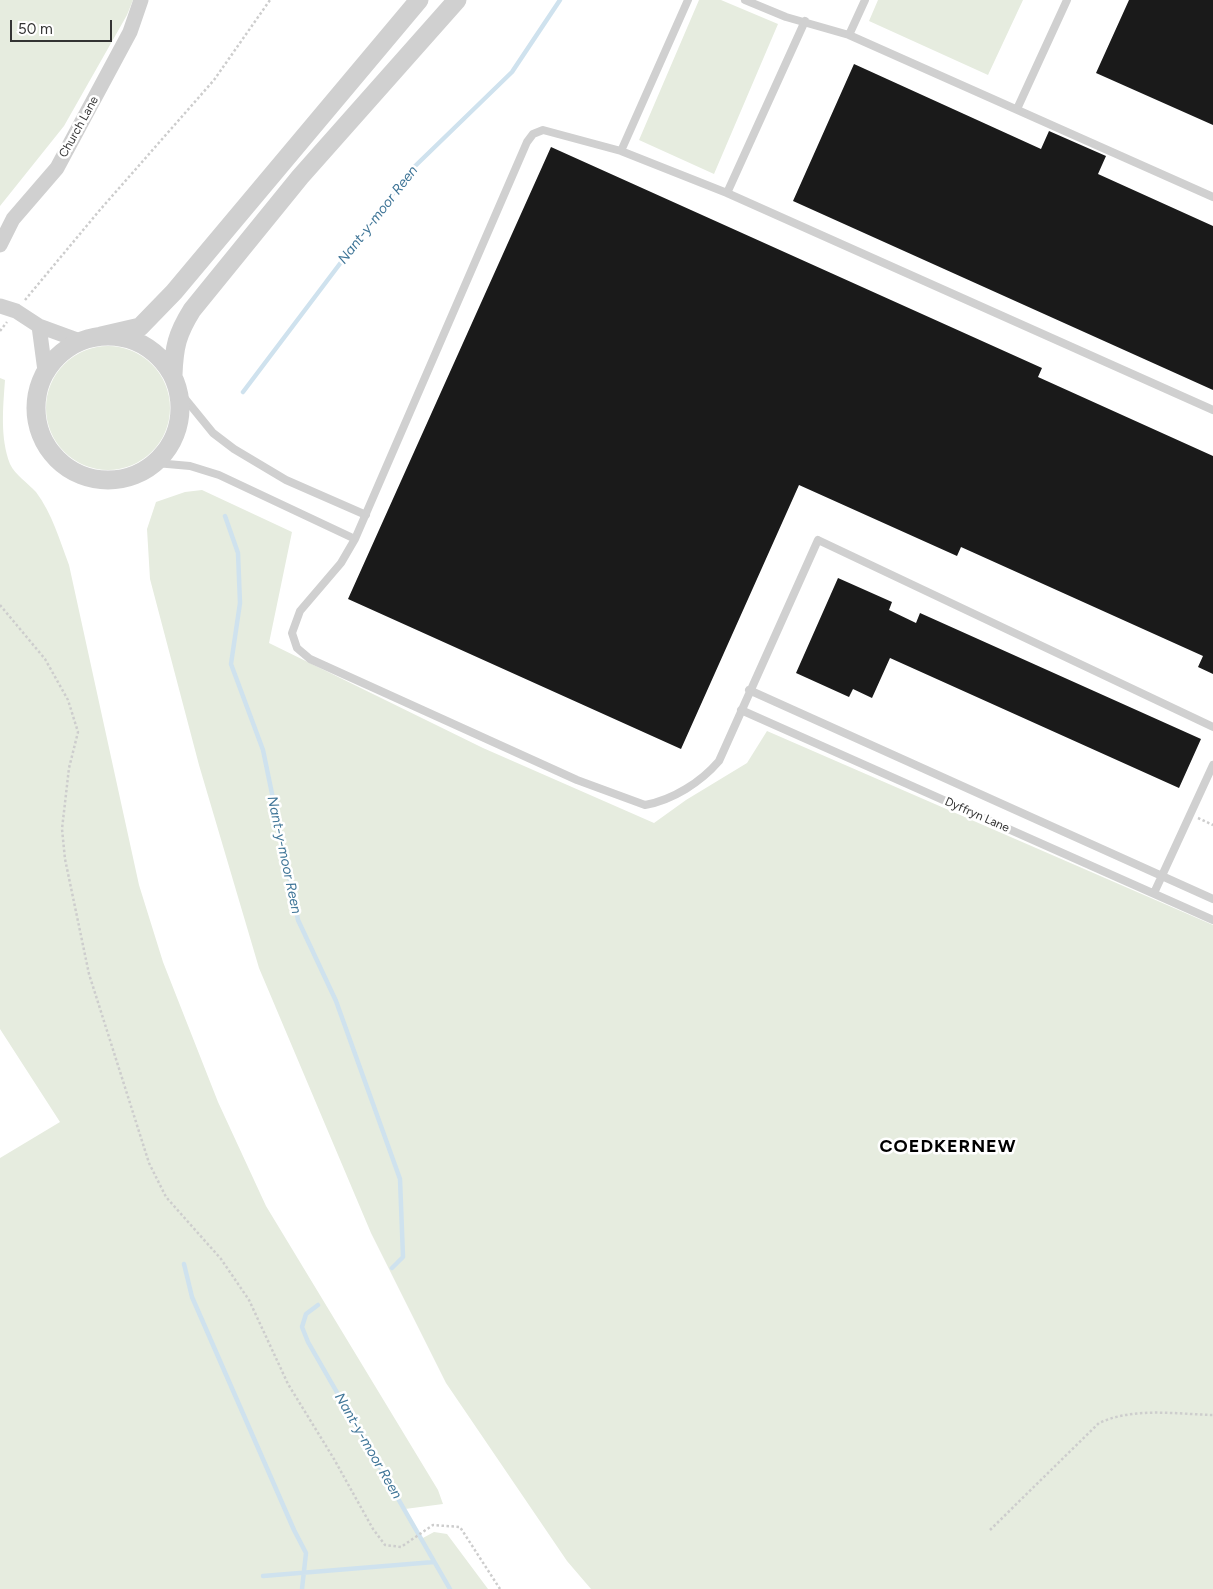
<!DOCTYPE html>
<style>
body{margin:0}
#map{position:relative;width:1213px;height:1589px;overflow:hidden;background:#fff;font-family:Figtree,sans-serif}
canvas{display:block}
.scale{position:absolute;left:10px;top:20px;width:102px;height:22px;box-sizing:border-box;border:2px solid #333;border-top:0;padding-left:6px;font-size:15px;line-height:18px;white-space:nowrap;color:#333;-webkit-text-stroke:4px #fff;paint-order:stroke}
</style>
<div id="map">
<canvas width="1213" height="1589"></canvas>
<div class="scale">50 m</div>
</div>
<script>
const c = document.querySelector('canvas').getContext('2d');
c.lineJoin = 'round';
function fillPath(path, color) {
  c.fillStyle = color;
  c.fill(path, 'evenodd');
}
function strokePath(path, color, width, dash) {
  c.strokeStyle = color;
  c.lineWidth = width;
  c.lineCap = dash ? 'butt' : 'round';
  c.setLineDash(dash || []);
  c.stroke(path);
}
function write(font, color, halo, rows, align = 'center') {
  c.font = font + ' Figtree,sans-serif';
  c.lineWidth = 5;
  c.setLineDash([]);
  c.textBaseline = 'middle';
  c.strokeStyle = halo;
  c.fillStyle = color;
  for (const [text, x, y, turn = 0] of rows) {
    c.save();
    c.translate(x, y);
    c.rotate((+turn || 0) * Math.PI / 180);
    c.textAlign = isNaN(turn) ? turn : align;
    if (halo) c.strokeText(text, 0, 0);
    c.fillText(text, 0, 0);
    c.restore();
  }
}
const green = new Path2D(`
 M0 0H133L127 15 64 126 0 206Z
 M699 0H721L778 24 714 174 639 140Z
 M878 0H1023L988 75 869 21Z
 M46 408a62 62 0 1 1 124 0a62 62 0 1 1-124 0Z
 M0 378 5 380C3 408 0 438 10 464 15 475 28 483 36 492 52 513 60 541 69 565L139 885 163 962 218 1102 266 1206 438 1490 443 1504 405 1509 421 1539 434 1532 447 1534 488 1589H0V1158L60 1122 0 1029Z
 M202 490 292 532 269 643 483 748 654 823 686 800 747 763 767 731 1213 925V1589H591L567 1561 446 1383 371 1233 259 968 199 765 150 579 147 529 156 502 185 492Z`);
const stream = new Path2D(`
 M243 392 410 171 512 72 560 0
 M225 516 238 553 240 603 231 664 263 750 298 920 336 1001 400 1179 403 1257 392 1268
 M184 1264 192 1297 294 1530 306 1553 302 1589
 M318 1305 306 1314 302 1327 308 1342 450 1589
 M263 1576 434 1562`);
const building = new Path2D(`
 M1129 0H1213V125L1096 73Z
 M854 64 1041 149 1049 131 1106 156 1098 174 1213 226V390L793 201Z
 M551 147 1042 368 1038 377 1213 456V674L1198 667 1203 656 961 547 957 556 799 485 681 749 348 599Z
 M838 578 892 602 889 610 916 623 920 613 1201 739 1179 788 890 658 872 698 853 689 849 697 796 673Z`);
const path = new Path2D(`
 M25 300 99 211 214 80 270 0
 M0 331 7 322
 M0 605 45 659 68 700 78 732 69 768 62 829 65 859 89 974 149 1163 166 1197 221 1259 249 1300 288 1384 334 1459 373 1529 385 1545 401 1547 433 1525 460 1527 500 1589
 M1198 818 1213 825
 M990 1530 1099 1423C1134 1407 1175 1414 1213 1415`);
const service = new Path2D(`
 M745 0 786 17 849 35 1213 197
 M849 35 865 0
 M1017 109 1067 0
 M621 151 688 0
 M727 193 805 21
 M178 390 213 433 234 449 286 480 366 515
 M1213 410 727 193 621 151 543 130 533 134 527 142 355 539 341 563 300 611 292 633 297 648 310 659 577 780 645 805C673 800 701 782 719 761L818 540 1213 727
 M156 463 190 466 219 475 355 539
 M749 690 1213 899
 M741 710 1213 920
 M1154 893 1213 765`);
const minor = new Path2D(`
 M0 245 13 219 57 168 130 32 141 0
 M0 306 16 311 39 326 80 341
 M39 326 45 371`);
const tertiary = new Path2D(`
 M36 408a72 72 0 1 1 144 0a72 72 0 1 1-144 0Z
 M101 336 140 327 174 292 419 0
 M173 375C174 347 177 334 192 310L300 177 457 0`);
const streetNames = [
 ["Church Lane",79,127,-61],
 ["Dyffryn Lane",977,815,24]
];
const waterNames = [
 ["Nant-y-moor Reen",378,215,-52],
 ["Nant-y-moor Reen",284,855,78],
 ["Nant-y-moor Reen",368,1446,60]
];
const districtNames = [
 ["COEDKERNEW",948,1147]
];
fillPath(green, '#e6ecdf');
strokePath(stream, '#cfe2ee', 4.5);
fillPath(building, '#1a1a1a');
strokePath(path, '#cdcdcd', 2.5, [2.5, 2.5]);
strokePath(service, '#d0d0d0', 8);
strokePath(minor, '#d0d0d0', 15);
strokePath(tertiary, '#d0d0d0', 19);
write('12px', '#333', '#fff', streetNames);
write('italic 14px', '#3f7597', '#fff', waterNames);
c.letterSpacing = '1px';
write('bold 18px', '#000', '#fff', districtNames);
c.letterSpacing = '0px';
</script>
